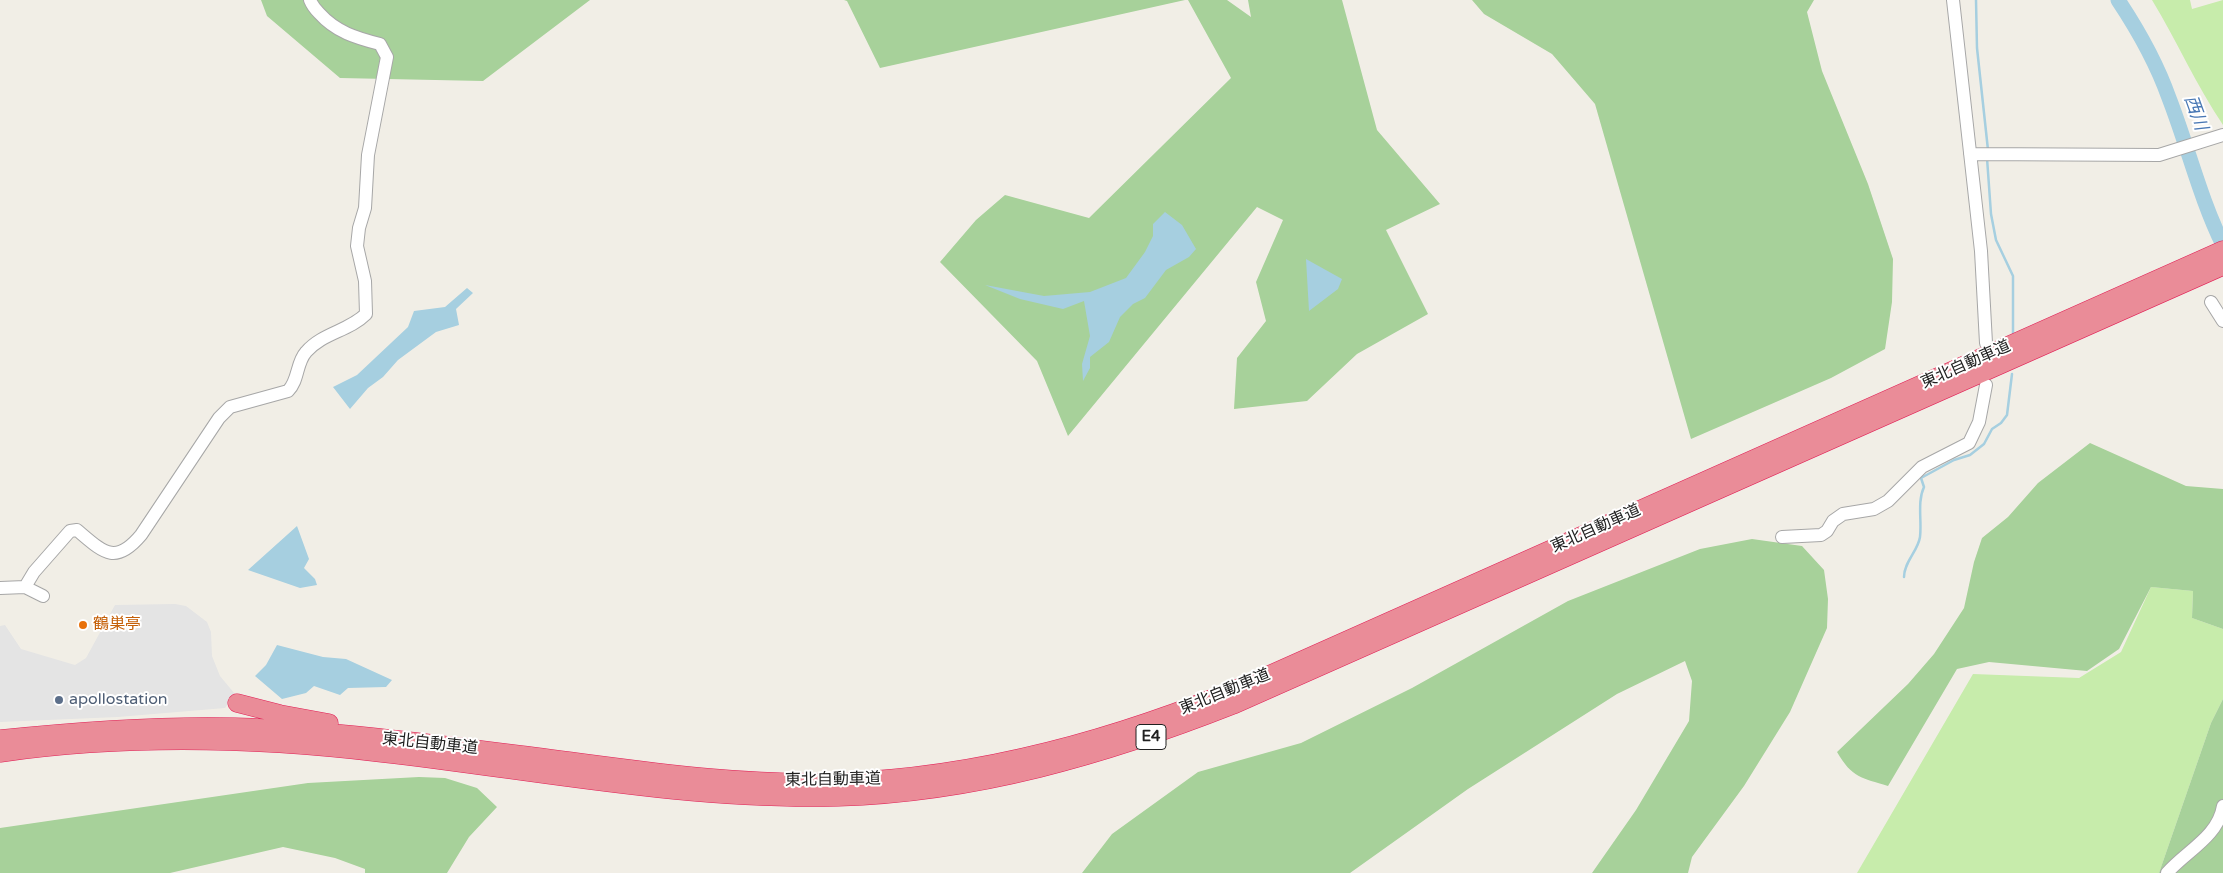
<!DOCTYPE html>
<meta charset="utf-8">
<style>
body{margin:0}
canvas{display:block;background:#f1eee6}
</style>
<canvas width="2223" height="873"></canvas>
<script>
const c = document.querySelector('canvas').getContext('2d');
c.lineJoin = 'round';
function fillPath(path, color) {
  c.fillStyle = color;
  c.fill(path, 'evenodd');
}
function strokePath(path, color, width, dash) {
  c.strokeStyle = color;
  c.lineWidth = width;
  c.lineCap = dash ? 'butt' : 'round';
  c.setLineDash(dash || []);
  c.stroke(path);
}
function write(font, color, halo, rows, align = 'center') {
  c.font = font + ' "Varela Round","Noto Sans JP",sans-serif';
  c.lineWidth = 4;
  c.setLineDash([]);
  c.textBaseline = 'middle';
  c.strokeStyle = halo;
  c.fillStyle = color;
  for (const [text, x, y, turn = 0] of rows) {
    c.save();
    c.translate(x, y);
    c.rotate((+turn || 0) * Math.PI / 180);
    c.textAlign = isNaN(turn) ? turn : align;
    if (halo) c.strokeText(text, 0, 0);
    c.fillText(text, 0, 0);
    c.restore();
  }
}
const grass = new Path2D(`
 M2152 0H2190L2192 9 2223 0V125C2196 85 2177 41 2152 0Z
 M2151 587 2193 591 2192 618 2223 629V699L2211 723 2159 873H1857L1973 674 2079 678 2121 652Z`);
const forest = new Path2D(`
 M261 0H590L483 81 340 78 267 16Z
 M844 0H1185L880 68 847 1Z
 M1188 0H1227L1251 17 1248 0H1342L1377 130 1440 204 1386 230 1428 314 1357 354 1307 401 1234 409 1237 358 1266 321 1256 282 1283 220 1257 207 1068 436 1037 361 940 262 976 220 1005 195 1089 218 1231 78Z
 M1472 0H1814L1807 12 1822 71 1868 184 1893 259 1892 302 1885 349 1831 378 1691 439 1595 104 1552 54 1484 14Z
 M2090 443 2186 486 2223 489V629L2192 618 2193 591 2151 587 2119 649 2087 671 1989 662 1957 669 1888 786C1862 778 1852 778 1837 752L1908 684 1934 654 1964 608 1974 562 1982 538 2008 517 2038 483Z
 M1752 539 1802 546 1824 570 1828 599 1827 628 1790 712 1744 786 1692 857 1688 873H1592L1636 810 1689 721 1692 681 1685 661 1617 694 1468 789 1350 873H1082L1112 834 1198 772 1301 743 1412 688 1568 601 1700 549Z
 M2223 699V873H2159L2211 723Z
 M419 777 445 778 477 788 497 807 469 837 447 873H365V869L335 858 283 847 170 873H0V828L308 783Z`);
const parking = new Path2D(`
 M175 604 186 606 207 622 211 632 212 656 220 676 235 694 225 708 118 717 0 722V626L5 625 21 649 75 665 86 658 115 605Z`);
const water = new Path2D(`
 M1165 212 1182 225 1196 249 1189 257 1166 270 1145 298 1133 304 1120 317 1109 342 1090 357V368L1083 381 1082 364 1090 336 1084 301 1063 309 1020 299 985 285 1044 296 1090 292 1126 278 1145 252 1153 236V224Z
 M1306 259 1342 279 1338 289 1309 311Z
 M467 288 473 293 456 309 459 325 436 332 398 360 383 377 368 388 350 409 333 387 357 375 408 327 414 311 445 307Z
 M297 526 309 559 304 568 315 579 317 585 300 588 248 570Z
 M277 645 323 657 346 659 392 680 386 687 348 688 340 695 314 686 306 693 282 699 255 676 266 665Z`);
const stream = new Path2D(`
 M1976 0 1977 48 1988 150
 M1987 158 1991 214 1996 240 2013 276V334
 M1904 577C1904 562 1918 551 1920 537 1922 521 1917 502 1924 487L1921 478 1954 460 1970 455 1984 444 1992 429 2001 423 2007 415 2012 374`);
const river = new Path2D(`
 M2118 0C2138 30 2157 64 2169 98 2188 147 2200 198 2223 245`);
const minor = new Path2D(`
 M1953 0 1981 251 1986 343
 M1970 154 2159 155 2223 135
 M2211 302 2223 321
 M1782 537 1821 535 1827 531 1833 521 1843 514 1874 509 1888 501 1922 467 1969 443 1979 422 1986 385
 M25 587 34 572 70 531 77 530C103 552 115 566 141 535L219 418 230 407 288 391C299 380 296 363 306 352 322 333 349 331 366 314L365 281 357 246 359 228 365 208 368 155 387 57 380 44C356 38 336 32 319 13 315 9 312 5 310 0
 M0 588 25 587 43 596
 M2167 873C2186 851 2218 837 2223 806`);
const highway = new Path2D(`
 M237 703 280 714 329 723
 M0 739C78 731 156 725 235 727 328 730 422 742 514 754 622 767 729 786 838 782 982 777 1118 738 1251 683L2223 250
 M0 753C126 735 256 738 382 753 533 770 685 801 838 797 975 793 1106 755 1233 705L2223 266`);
const markers = [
 [83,625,5,"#e8710a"],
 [59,700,5,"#5c6f8a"]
];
const shields = [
 [1151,737,30]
];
const shieldNames = [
 ["E4",1151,737]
];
const streetNames = [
 ["東北自動車道",1966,365,-24],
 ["東北自動車道",1596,529,-24],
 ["東北自動車道",1225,692,-22],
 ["東北自動車道",430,744,6],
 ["東北自動車道",833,780,-1]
];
const foodNames = [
 ["鶴巣亭",93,625]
];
const serviceNames = [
 ["apollostation",69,700]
];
const waterNames = [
 ["西川",2195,113,70]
];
fillPath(grass, '#c7ecab');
fillPath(forest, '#a7d19a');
fillPath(parking, '#e4e4e4');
fillPath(water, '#a6cfe0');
strokePath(stream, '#a6cfe0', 2.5);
strokePath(river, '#a6cfe0', 15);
strokePath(minor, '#a7a7a7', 14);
strokePath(highway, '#e12157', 19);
strokePath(minor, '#fff', 12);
strokePath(highway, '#ea8c98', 18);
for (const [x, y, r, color] of markers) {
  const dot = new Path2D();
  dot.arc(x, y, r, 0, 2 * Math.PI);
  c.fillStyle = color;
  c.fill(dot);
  strokePath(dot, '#fff', 2);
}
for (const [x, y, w] of shields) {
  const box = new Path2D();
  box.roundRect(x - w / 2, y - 12.5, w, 25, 4);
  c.fillStyle = '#fff';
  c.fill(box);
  strokePath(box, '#202020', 1);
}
write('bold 15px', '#202020', null, shieldNames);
write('16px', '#202020', '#fff', streetNames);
write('16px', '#c56008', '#fff', foodNames, 'left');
write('16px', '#4e5e75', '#fff', serviceNames, 'left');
write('italic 18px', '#4877b4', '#fff', waterNames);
</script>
